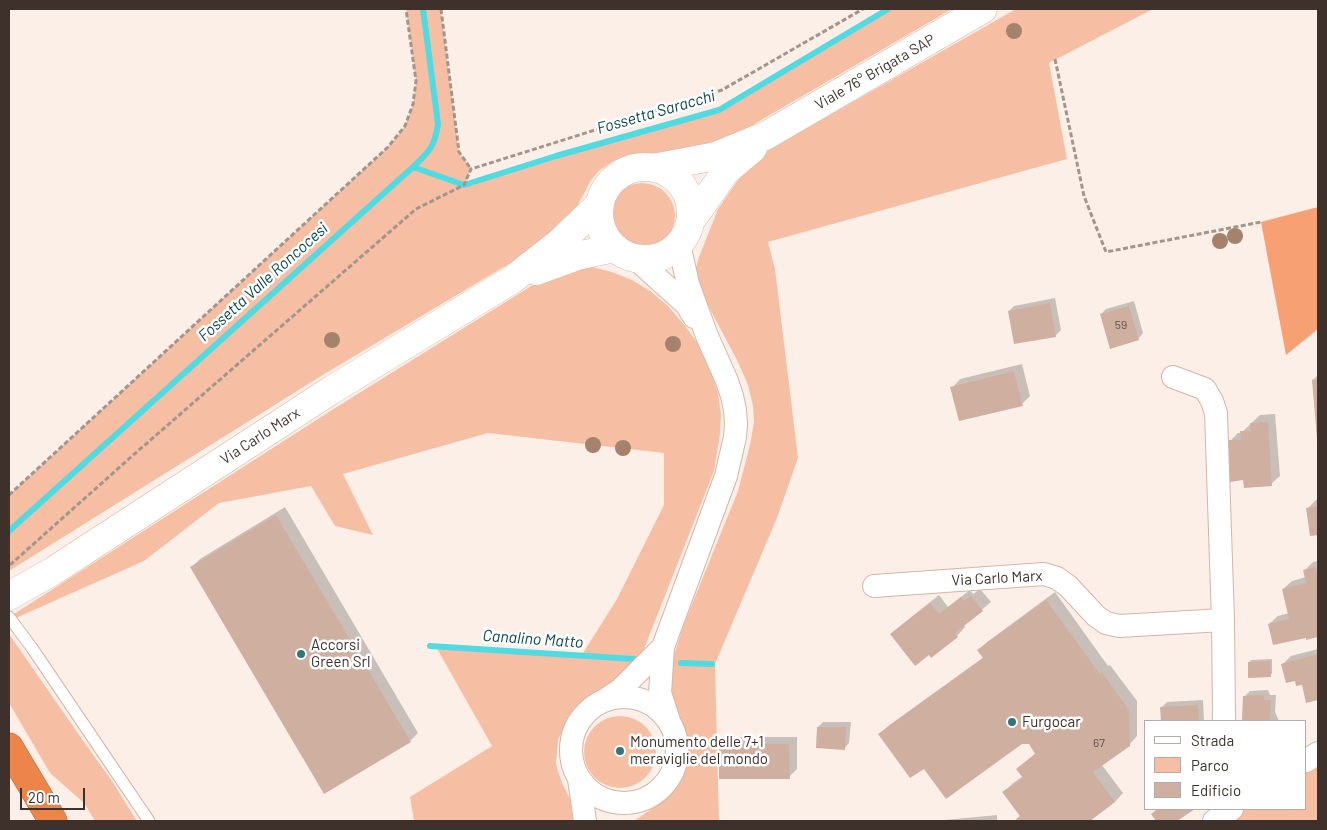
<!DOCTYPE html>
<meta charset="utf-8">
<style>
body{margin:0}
#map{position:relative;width:1327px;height:830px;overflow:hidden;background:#fcefe8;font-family:Barlow,sans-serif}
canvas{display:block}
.frame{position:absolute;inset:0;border:10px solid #3e312b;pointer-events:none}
.legend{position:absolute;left:1144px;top:720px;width:162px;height:90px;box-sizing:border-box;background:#fff;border:1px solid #b2adaa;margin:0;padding:6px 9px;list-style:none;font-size:15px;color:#3e312b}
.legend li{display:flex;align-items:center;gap:10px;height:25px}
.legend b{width:25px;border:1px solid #b2adaa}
.scale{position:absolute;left:20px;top:788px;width:65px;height:22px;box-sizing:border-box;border:2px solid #3e312b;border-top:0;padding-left:6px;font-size:15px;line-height:18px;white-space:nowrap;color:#3e312b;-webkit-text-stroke:4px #fff;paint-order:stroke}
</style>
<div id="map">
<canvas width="1327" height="830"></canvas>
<div class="frame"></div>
<ul class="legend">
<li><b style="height:6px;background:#fff"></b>Strada</li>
<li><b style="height:14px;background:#f6bfa4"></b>Parco</li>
<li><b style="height:14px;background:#cfafa0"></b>Edificio</li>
</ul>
<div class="scale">20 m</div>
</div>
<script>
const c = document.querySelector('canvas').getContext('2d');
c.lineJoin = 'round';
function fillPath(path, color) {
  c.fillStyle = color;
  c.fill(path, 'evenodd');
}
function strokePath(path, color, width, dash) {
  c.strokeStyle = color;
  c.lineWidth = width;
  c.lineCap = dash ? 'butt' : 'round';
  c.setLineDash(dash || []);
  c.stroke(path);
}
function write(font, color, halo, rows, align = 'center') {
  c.font = font + ' Barlow,sans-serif';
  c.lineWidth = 5;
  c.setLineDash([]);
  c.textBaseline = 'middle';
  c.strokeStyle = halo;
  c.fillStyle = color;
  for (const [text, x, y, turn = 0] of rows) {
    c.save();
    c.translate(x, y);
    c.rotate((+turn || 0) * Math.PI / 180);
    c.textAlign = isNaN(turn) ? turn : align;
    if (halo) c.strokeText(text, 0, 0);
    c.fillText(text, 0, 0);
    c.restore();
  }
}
const green = new Path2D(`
 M406 9H441L459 152 471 169 465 185 556 156 719 110 888 9H952L744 130 716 145 663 157 641 154 625 156 612 162 600 170 591 180 576 209 554 237 321 376 9 571V495L388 147 405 126 413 104 416 81Z
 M1016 9H1153L1049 63 1067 159 768 242 775 269 798 458 777 518 715 664 719 821H634L663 801 678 782 685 766V746L670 708 673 658 684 624 738 491 750 445 754 422 753 406 748 385 738 362 711 311 699 285 695 271 699 257 718 209 738 180 758 157 772 148Z
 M609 216a33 33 0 1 1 66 0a33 33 0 1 1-66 0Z
 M576 267H592L612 272 632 280 650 291 668 306 686 327 701 348 709 367 718 393 721 415 720 434 714 471 642 654 600 697 581 707 567 721 558 740 556 764 562 783 570 799 573 821H414L410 797 492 746 435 645 583 653 617 599 664 505V453L488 433 343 474 373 535 335 526 311 486 219 503 144 561 16 618 14 614 332 410 536 283Z
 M9 634 84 742 112 781 137 821H95L84 803 50 773 9 703Z
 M584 752a36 36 0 1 1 72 0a36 36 0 1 1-72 0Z
 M1318 757V821H1228L1245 809H1306V766Z`);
const forest = new Path2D(`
 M1318 207V329L1286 355 1261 222Z`);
const shadow = new Path2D(`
 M1055 298 1061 330 1055 336 1009 311 1014 306Z
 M1134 301 1143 333 1138 339 1101 314 1106 309Z
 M1022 364 1030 396 1022 404 952 388 960 379Z
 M1318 375V440L1313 380Z
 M1275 414 1280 476 1271 484 1245 479 1230 441 1238 433H1241L1260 415Z
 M1318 499V533L1311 535 1308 508 1316 500Z
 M285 507 418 733 410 741 192 567 200 559Z
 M1318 561V636L1269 624 1278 616 1289 613 1283 589 1292 581 1306 577 1305 570 1313 562Z
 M980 589 991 602 964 625 965 627 957 636 931 656 891 634 900 626 939 595 948 607 970 590 973 594Z
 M1055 592 1108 666 1110 665 1137 701V736L1129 745 1102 765 1123 793 1115 802 1088 821H1020L1018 819 1021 816 1004 792 1012 784 1023 776 1018 769 1036 753 1029 743 1021 742 924 767 879 735 888 726 984 657 979 650 987 642Z
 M1318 649V699L1307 701 1303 683 1296 679 1283 664 1291 656Z
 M1272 659V673L1270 676 1249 662 1251 660Z
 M1268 690 1270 695H1276L1275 712 1279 721H1243L1244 697 1250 691Z
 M1203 700 1204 721H1162V707L1167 702Z
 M823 722H851L849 743 844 749 818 727Z
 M728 737H797V769L789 777 720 745Z
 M1157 809H1193L1175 821H1157L1152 814Z
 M997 815V821H943L944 820Z`);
const stream = new Path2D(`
 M413 167 464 185 556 156 719 110 888 9
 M9 531 413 167C429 152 435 146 438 124L423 9
 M430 646 634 659
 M681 663 712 664`);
const building = new Path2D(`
 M1050 303 1056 337 1014 344 1008 311Z
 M1129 306 1139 340 1110 349 1100 314Z
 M1014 371 1023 406 959 421 950 387Z
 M1318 379V439H1317L1312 380Z
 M1268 422 1272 486 1244 488 1243 480 1230 482 1228 440H1241L1240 431H1251L1250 423Z
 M1318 506V535L1310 536 1306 508Z
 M276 515 411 742 324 794 190 567Z
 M1315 567 1317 575 1318 574V637L1306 640V638L1273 645 1268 624 1289 619 1282 589 1306 583 1303 570Z
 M971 596 983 611 955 633 958 637 931 658 929 655 915 666 890 634 930 603 939 614 961 597 964 601Z
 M1046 600 1100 674 1102 672 1129 710 1130 746 1093 772 1115 802 1090 821H1018L1016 819 1020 816 1002 792 1023 778 1016 769 1035 754 1029 744H1022L946 799 924 769 910 778 878 734 983 658 977 650Z
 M1318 654V700L1306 703 1302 685 1296 686 1295 681 1286 683 1281 664Z
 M1270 661 1271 677 1248 678V662Z
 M1263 695 1265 700H1271L1270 718 1271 721H1242L1243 696Z
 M1198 705 1199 721H1161L1160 707Z
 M817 727H846L845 750 816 748Z
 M726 744H789L790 779H719V745Z
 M1158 809H1195L1177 821H1156L1151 814Z`);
const path = new Path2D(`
 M441 9 459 152 471 169
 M1055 59 1084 196 1106 252 1261 222
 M9 495 388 147 405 126 413 104 416 81 406 9
 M10 565 131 457 416 209 464 185 471 169 722 90 863 9`);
const service = new Path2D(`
 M9 617 32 648 149 821`);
const minor = new Path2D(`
 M636 259 686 304 694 317
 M1173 377 1205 389 1212 401 1216 413 1223 620
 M874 586 1044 574 1057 578 1068 586 1096 616 1106 623 1119 626 1223 620 1224 721
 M571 750a53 53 0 1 1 106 0a53 53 0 1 1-106 0Z
 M605 700 620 690 663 647
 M670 724 660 693 663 647 726 476 735 437 736 424 735 410 732 396 727 381 707 336 688 284 679 244
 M1306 761 1318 753
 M579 779 585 821
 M1214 821 1232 809`);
const tertiary = new Path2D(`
 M599 213a46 46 0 1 1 92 0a46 46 0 1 1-92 0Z
 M653 168 716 156 767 135 983 9
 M690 222 726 171 753 148
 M536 271 577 256 614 248
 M9 596 53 571 330 391 513 279 559 243 599 205`);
const motorway = new Path2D(`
 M9 747 53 821`);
const trees = [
 [1014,31],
 [1235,236],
 [1220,241],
 [332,340],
 [673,344],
 [593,445],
 [623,448]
];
const markers = [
 [301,654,5,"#2f787d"],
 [1012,722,5,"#2f787d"],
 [620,751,5,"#2f787d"]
];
const numberNames = [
 ["59",1121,325],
 ["67",1099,743]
];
const streetNames = [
 ["Viale 76° Brigata SAP",875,72,-30],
 ["Via Carlo Marx",260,436,-33],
 ["Via Carlo Marx",997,578,-3]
];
const poiNames = [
 ["Accorsi",311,645],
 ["Green Srl",311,662],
 ["Furgocar",1022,722],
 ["Monumento delle 7+1",630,742],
 ["meraviglie del mondo",630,759]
];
const waterNames = [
 ["Fossetta Saracchi",656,112,-16],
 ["Fossetta Valle Roncocesi",263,282,-42],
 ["Canalino Matto",533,639,4]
];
fillPath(green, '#f6bfa4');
fillPath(forest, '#f6a074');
fillPath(shadow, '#0003');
strokePath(stream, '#50dbe3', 6);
fillPath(building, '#cfafa0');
strokePath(service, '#d5b5a6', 13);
strokePath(minor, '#d5b5a6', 24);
strokePath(tertiary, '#d5b5a6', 29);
strokePath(motorway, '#b06840', 29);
strokePath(path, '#a2958e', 3, [5, 2.5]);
strokePath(service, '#fff', 11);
strokePath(minor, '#fff', 22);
strokePath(tertiary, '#fff', 28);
strokePath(motorway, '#ed854b', 28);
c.fillStyle = '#a5826c';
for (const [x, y] of trees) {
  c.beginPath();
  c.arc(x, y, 8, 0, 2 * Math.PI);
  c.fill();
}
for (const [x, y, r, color] of markers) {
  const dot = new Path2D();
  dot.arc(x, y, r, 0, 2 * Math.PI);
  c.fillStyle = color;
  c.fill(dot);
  strokePath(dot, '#fff', 2);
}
write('12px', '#625048', null, numberNames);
write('15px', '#3e312b', '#fff', streetNames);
write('15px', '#3e312b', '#fff', poiNames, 'left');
write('italic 16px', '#07474b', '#fff', waterNames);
</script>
